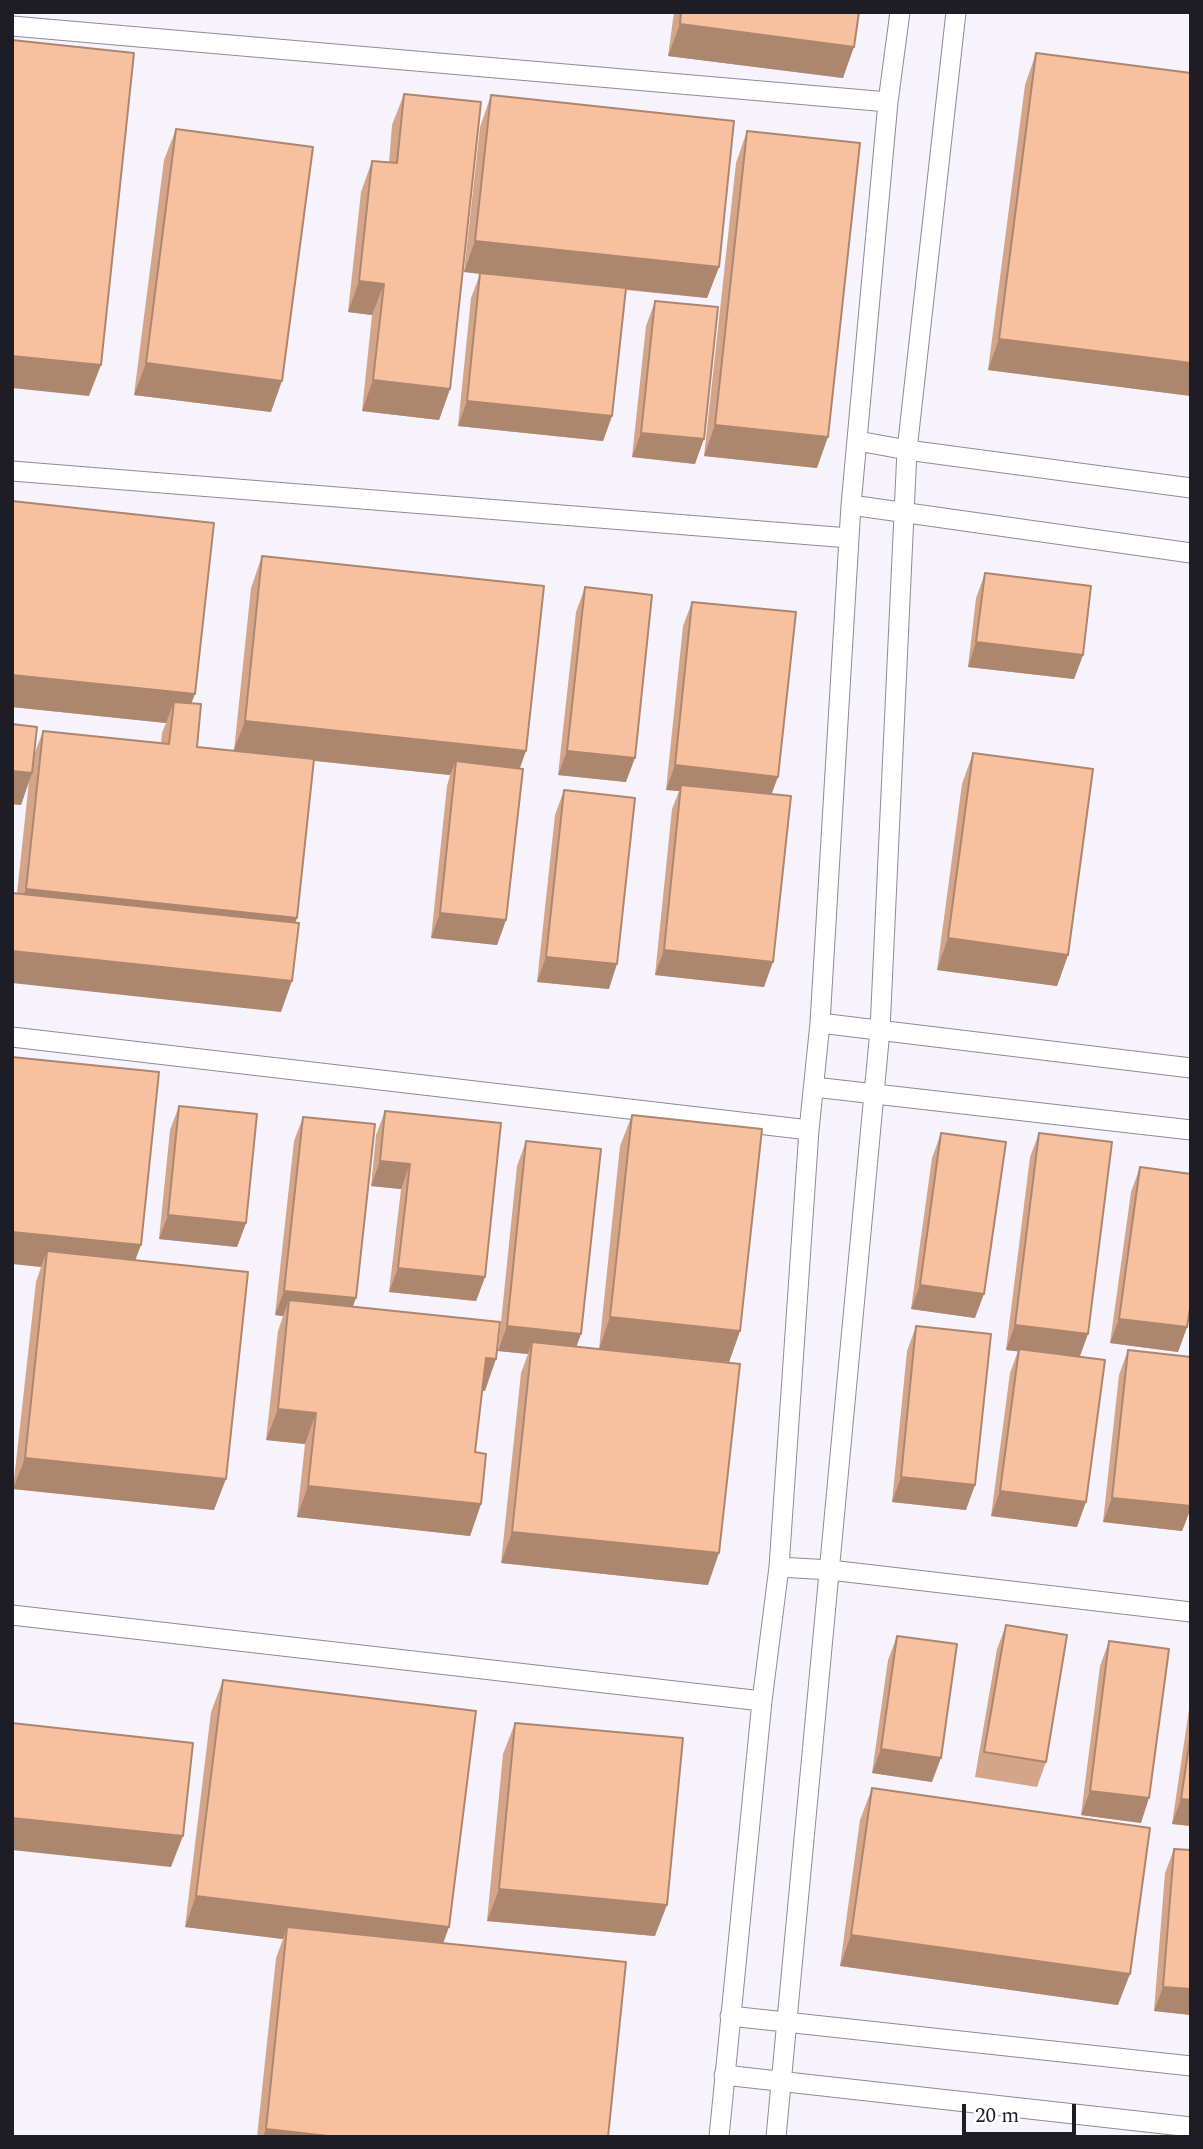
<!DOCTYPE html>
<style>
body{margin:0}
#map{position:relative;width:1203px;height:2149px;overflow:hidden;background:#f6f3fc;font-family:Spectral,serif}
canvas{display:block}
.frame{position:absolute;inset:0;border:14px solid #1e1c24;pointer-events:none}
.scale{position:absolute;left:962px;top:2104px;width:114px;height:32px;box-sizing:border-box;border:4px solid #1e1c24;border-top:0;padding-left:9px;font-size:21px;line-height:24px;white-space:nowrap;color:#1e1c24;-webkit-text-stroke:5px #fff;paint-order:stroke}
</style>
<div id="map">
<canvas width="1203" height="2149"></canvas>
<div class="frame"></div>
<div class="scale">20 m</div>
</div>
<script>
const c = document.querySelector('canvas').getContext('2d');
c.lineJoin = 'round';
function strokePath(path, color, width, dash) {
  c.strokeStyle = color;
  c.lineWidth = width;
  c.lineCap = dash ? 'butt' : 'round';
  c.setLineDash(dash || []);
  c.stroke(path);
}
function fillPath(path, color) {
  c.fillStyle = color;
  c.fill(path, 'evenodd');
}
const service = new Path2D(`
 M12 26 888 102
 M858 441 907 450 1191 488
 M12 471 849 538
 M851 505 1191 553
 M820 1023 1191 1068
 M12 1037 809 1130
 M814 1087 1191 1130
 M779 1567 830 1570 1191 1612
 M12 1615 762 1701
 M730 2016 1191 2066
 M724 2075 1191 2127
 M719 2137 762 1701 779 1567 809 1130 820 1023 851 505 888 102 900 12
 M776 2137 880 1030 907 450 956 12`);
const wall = new Path2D(`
 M674 12H859L843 78 668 56Z
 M1036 53 1191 73V396L988 370 1025 85Z
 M404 94 450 389 439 420 362 411 372 315 348 312 361 192 372 161 389 163 392 125Z
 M491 95 719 267 707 298 626 290 612 416 603 441 458 426 471 298 480 274 464 272 480 127Z
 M176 129 271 412 134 395 164 160Z
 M747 131 817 468 704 456 736 163Z
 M655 301 695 464 632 457 646 326Z
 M12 501 191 703 197 747 234 751 251 588 262 556 520 768 506 920 497 945 431 938 447 786 450 775 314 761 295 923 281 1012 17 893 29 781 21 805 12 804V724L34 755 43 731 161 743 162 733 166 723 12 707Z
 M985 573 1083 655 1074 679 968 667 976 598Z
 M585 587 626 782 558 775 576 612Z
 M692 602 772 794 764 987 655 975 672 809 679 791 666 790 683 626Z
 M973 753 1068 955 1057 986 937 970 962 784Z
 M564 790 609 989 537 982 555 815Z
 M12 1057 135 1260 214 1510 13 1489 36 1282 41 1267Z
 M179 1106 246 1223 237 1247 159 1239 170 1130Z
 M385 1111 485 1277 476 1301 389 1292 401 1189 371 1186 376 1135Z
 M632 1115 740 1331 729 1362 599 1349 620 1146Z
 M303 1117 353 1307 485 1391 482 1390 475 1452 481 1504 470 1536 297 1517 305 1444 266 1440 278 1331 283 1316 275 1315 294 1141Z
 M941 1133 975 1318 911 1309 932 1158Z
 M1039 1133 1077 1527 991 1516 1010 1373 1018 1351 1006 1350 1030 1157Z
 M526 1141 577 1346 708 1585 501 1563 521 1373 528 1354 498 1351 517 1166Z
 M1140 1167 1187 1327 1178 1352 1110 1343 1131 1192Z
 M916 1326 966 1510 892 1502 907 1351Z
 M1128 1350 1191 1357V1508L1182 1531 1103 1522 1119 1375Z
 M1006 1625 1046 1762 1037 1787 975 1777 997 1649Z
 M897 1636 932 1782 872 1773 888 1660Z
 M1109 1641 1141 1823 1081 1815 1100 1666Z
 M223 1680 443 1943 608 2137H257L276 1958 283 1939 185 1927 211 1712Z
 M1191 1696V1826L1172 1824Z
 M515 1723 655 1936 487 1921 503 1754Z
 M872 1788 1118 2005 840 1966 860 1820Z
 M1174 1849 1191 2015 1154 2011 1165 1873Z`);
const shadedWall = new Path2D(`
 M680 24 854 47 843 78 668 56Z
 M475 241 719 267 707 298 464 272Z
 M359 281 384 284 372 315 348 312Z
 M999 339 1191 363V396L988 370Z
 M12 356 101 365 89 396 12 388Z
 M146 363 282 381 271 412 134 395Z
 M373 380 450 389 439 420 362 411Z
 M467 401 612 416 603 441 458 426Z
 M715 425 828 437 817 468 704 456Z
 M641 433 704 439 695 464 632 457Z
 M976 642 1083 655 1074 679 968 667Z
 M12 675 195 694 183 725 174 702 166 723 12 707Z
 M245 721 526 751 515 782 456 761 450 775 233 752Z
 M567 751 635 758 626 782 558 775Z
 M675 765 778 777 769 801 681 785 679 791 666 790Z
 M12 771 32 773 21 805 12 804Z
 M26 889 297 918 286 949 14 921Z
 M440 913 506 920 497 945 431 938Z
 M948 938 1068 955 1057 986 937 970Z
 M664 950 773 962 764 987 655 975Z
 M12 951 292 981 281 1012 12 983Z
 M546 957 617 964 609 989 537 982Z
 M380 1161 410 1164 401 1189 371 1186Z
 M168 1215 246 1223 237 1247 159 1239Z
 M12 1232 141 1245 129 1277 47 1251 41 1267 12 1264Z
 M398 1268 485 1277 476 1301 389 1292Z
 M920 1285 984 1294 975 1318 911 1309Z
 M284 1291 356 1298 347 1323 289 1300 283 1316 275 1315Z
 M610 1317 740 1331 729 1362 599 1349Z
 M1119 1319 1187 1327 1178 1352 1110 1343Z
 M1015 1325 1088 1334 1079 1359 1006 1350Z
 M507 1326 581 1334 572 1359 532 1342 528 1354 498 1351Z
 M486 1358 496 1359 485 1391 474 1390Z
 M278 1409 316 1413 305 1444 266 1440Z
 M25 1458 226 1479 214 1510 13 1489Z
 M901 1477 975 1485 966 1510 892 1502Z
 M308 1486 481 1504 470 1536 297 1517Z
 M1000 1491 1086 1502 1077 1527 991 1516Z
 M1112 1498 1191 1506V1508L1182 1531 1103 1522Z
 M512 1532 719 1553 708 1585 501 1563Z
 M881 1749 941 1758 932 1782 872 1773Z
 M1090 1791 1149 1798 1141 1823 1081 1815Z
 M1181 1799 1191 1800V1826L1172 1824Z
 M12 1818 183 1836 171 1867 12 1850Z
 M499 1889 667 1905 655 1936 487 1921Z
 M196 1896 449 1927 438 1958 287 1927 283 1939 185 1927Z
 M851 1935 1130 1974 1118 2005 840 1966Z
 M1163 1987 1191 1989V2015L1154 2011Z
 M266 2129 337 2137H263Z`);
const building = new Path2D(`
 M681 12H859L854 47 680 24Z
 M12 40 134 53 101 365 12 356Z
 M1036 53 1191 73V363L999 339Z
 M404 94 481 102 450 389 373 380 384 284 359 281 372 161 397 163Z
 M491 95 734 121 719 267 475 241Z
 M176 129 313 147 282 381 146 363Z
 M747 131 860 143 828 437 715 425Z
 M480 273 626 288 612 416 467 401Z
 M655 301 718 307 704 439 641 433Z
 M12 501 214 523 195 694 12 675Z
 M262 556 544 586 526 751 245 721Z
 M985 573 1091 586 1083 655 976 642Z
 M585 587 652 595 635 758 567 751Z
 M692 602 796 612 778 777 675 765Z
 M174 702 201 704 197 747 314 759 297 918 26 889 43 731 169 744Z
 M12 724 37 727 32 773 12 771Z
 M973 753 1093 769 1068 955 948 938Z
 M456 761 523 769 506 920 440 913Z
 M681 785 791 796 773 962 664 950Z
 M564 790 635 798 617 964 546 957Z
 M12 893 299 923 292 981 12 951Z
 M12 1057 159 1072 141 1245 12 1232Z
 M179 1106 257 1114 246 1223 168 1215Z
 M385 1111 501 1123 485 1277 398 1268 410 1164 380 1161Z
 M632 1115 762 1129 740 1331 610 1317Z
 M303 1117 375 1124 356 1298 284 1291Z
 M941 1133 1006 1142 984 1294 920 1285Z
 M1039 1133 1112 1142 1088 1334 1015 1325Z
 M526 1141 601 1149 581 1334 507 1326Z
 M1140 1167 1191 1174V1302L1187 1327 1119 1319Z
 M47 1251 248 1272 226 1479 25 1458Z
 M289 1300 500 1322 496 1359 486 1358 475 1452 486 1454 481 1504 308 1486 316 1413 278 1409Z
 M916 1326 991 1334 975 1485 901 1477Z
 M532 1342 740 1364 719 1553 512 1532Z
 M1019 1349 1105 1360 1086 1502 1000 1491Z
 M1128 1350 1191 1357V1506L1112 1498Z
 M1006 1625 1067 1635 1046 1762 984 1752Z
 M897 1636 957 1644 941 1758 881 1749Z
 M1109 1641 1169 1649 1149 1798 1090 1791Z
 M223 1680 476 1711 449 1927 196 1896Z
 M12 1723 193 1743 183 1836 12 1818Z
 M515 1723 683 1738 667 1905 499 1889Z
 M1191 1732V1800L1181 1799Z
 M872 1788 1150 1828 1130 1974 851 1935Z
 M1174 1849 1191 1850V1989L1163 1987Z
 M287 1927 626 1962 608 2137H337L266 2129Z`);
strokePath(service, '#8f899d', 21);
strokePath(service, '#fff', 19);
fillPath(wall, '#d4a589');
fillPath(shadedWall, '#ad866f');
fillPath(building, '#f7c09f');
strokePath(building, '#ad866f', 2);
</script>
